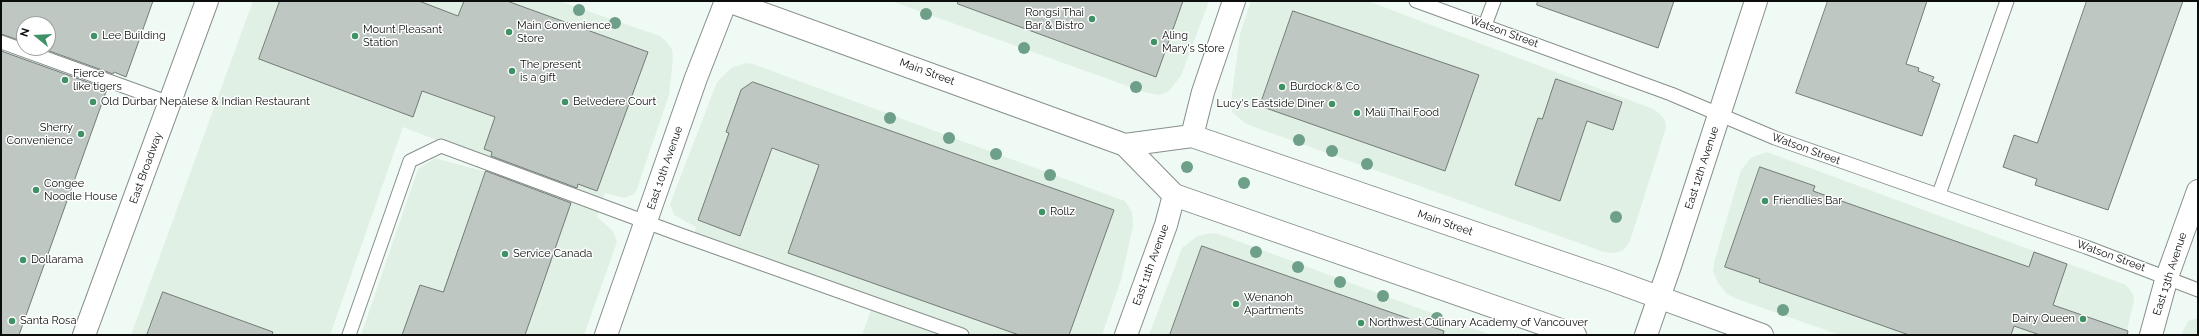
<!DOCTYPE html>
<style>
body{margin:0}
#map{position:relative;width:2199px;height:336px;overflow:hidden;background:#f0faf4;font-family:Raleway,sans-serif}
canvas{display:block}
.frame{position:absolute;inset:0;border:2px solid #0b0e0c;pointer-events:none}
.north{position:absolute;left:16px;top:16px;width:40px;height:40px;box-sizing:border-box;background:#fff;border:1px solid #9d9f9e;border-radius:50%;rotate:288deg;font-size:11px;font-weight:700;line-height:16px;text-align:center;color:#0b0e0c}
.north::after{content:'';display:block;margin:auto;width:14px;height:18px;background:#3e9265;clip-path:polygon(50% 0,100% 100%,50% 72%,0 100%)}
</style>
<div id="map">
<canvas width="2199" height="336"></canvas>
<div class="frame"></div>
<div class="north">N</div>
</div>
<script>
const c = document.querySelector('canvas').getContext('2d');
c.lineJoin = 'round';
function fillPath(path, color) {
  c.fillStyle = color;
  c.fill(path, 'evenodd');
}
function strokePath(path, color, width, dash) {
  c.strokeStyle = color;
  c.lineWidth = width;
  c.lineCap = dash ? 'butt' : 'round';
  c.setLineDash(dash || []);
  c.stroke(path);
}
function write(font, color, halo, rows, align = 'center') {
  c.font = font + ' Raleway,sans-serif';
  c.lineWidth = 3;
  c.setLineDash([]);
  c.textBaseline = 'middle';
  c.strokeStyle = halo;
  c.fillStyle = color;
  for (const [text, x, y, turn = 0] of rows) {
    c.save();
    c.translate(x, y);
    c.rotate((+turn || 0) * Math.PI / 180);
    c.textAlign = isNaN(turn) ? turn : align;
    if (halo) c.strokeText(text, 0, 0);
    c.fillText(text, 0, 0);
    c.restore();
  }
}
const built = new Path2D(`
 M253 1H559L660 36 666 41 672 49 673 59 669 95 637 189 634 194 624 198 605 193 597 217 613 231 617 242 584 335H361L418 169 435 158 596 202 403 127 330 335H131Z
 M891 1H1209L1181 76 1168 92 1159 95 1144 92Z
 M1251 1H1368L1653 109 1660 114 1665 120 1666 128 1631 238 1627 246 1622 251 1614 253 1604 252 1246 124 1232 112 1231 101 1240 34Z
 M746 63 753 64 1125 201 1132 212 1133 226 1121 280 1102 335H862L873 304 693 240 696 227 674 215 670 204 717 82 731 68Z
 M1767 152 2126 285 2133 294 2134 300 2126 335H1840L1737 299 1727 294 1718 283 1713 271 1715 259 1741 170 1752 157Z
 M1216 233 1491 335H1149L1182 248 1196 237 1205 234Z
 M2198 318V335H2181L2188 321Z`);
const building = new Path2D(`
 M1 1H153L126 77 114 72 113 74 41 48H48V24H24V42L1 34Z
 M280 1H419L458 16 464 1H507L648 52 597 191 578 184 577 188 491 156 492 152 484 149 495 117 422 91 413 117 259 59Z
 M958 1H1183L1156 77 958 4Z
 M1538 1H1674L1658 48 1537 5Z
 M1828 1H1927L1906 64 1919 68 1918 71 1934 77 1932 81 1940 84 1922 136 1796 93Z
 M2087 1H2183L2108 210 2035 185 2037 179 2003 167 2014 135 2037 143Z
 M1293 11 1479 75 1445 171 1260 106Z
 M1 51 107 89 19 335H1Z
 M1556 79 1622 102 1613 130 1587 121 1560 201 1515 185 1538 118 1542 119Z
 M753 82 1114 210 1069 335H1019L788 253 819 165 772 148 740 236 698 220 729 133 726 132 741 90Z
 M1760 167 1815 186 1813 191 2029 267 2034 252 2067 264 2053 305 2128 331 2127 335H2040L2014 326 2011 335H1909L1759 282 1760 279 1725 267Z
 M486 171 571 203 525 335H402L420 285 443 292Z
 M1202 246 1444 331 1443 335H1170Z
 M163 292 273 332 272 335H147Z`);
const service = new Path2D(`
 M1416 1 1671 94 1775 138 2086 247 2198 290
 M1485 25 1494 1
 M1 42 170 103
 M1939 194 2007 1
 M349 335 410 161 441 146 681 235 962 335`);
const minor = new Path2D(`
 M1192 136 1203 92 1234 1
 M606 335 696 78 726 1
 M1126 335 1166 225 1174 195
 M2151 335 2167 277 2198 191`);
const tertiary = new Path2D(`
 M1646 335 1671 263 1756 1`);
const secondary = new Path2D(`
 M728 1 1125 145 1174 195 1575 335
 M1125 145 1192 136 1609 279 1762 335`);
const primary = new Path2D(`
 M84 335 207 1`);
const trees = [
 [579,10],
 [926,14],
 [615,23],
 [1024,48],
 [1136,87],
 [890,118],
 [949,138],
 [1299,140],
 [1332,151],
 [996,154],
 [1367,164],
 [1187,167],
 [1050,175],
 [1244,183],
 [1616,217],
 [1256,252],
 [1298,267],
 [1340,282],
 [1383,296],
 [1783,310],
 [1437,318]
];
const markers = [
 [1092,19,4,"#3e9265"],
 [509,32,4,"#3e9265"],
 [94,36,4,"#3e9265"],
 [355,36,4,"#3e9265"],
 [1154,42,4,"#3e9265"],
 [512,71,4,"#3e9265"],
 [65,80,4,"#3e9265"],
 [1282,87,4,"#3e9265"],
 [93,102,4,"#3e9265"],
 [565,102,4,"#3e9265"],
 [1332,104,4,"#3e9265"],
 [1357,113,4,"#3e9265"],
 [81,134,4,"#3e9265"],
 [36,190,4,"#3e9265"],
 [1765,201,4,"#3e9265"],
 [1042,212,4,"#3e9265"],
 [505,254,4,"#3e9265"],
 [23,260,4,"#3e9265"],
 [1236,304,4,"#3e9265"],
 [2083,319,4,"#3e9265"],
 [12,321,4,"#3e9265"],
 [1361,323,4,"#3e9265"]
];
const poiNames = [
 ["Rongsi Thai",1084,13,"right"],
 ["Bar & Bistro",1084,26,"right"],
 ["Main Convenience",517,26],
 ["Store",517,39],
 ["Mount Pleasant",363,30],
 ["Station",363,43],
 ["Lee Building",102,36],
 ["Aling",1162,36],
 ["Mary's Store",1162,49],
 ["The present",520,65],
 ["is a gift",520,78],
 ["Fierce",73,74],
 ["like tigers",73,87],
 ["Burdock & Co",1290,87],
 ["Old Durbar Nepalese & Indian Restaurant",101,102],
 ["Belvedere Court",573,102],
 ["Lucy's Eastside Diner",1324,104,"right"],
 ["Mali Thai Food",1365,113],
 ["Sherry",73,128,"right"],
 ["Convenience",73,141,"right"],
 ["Congee",44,184],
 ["Noodle House",44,197],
 ["Friendlies Bar",1773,201],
 ["Rollz",1050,212],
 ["Service Canada",513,254],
 ["Dollarama",31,260],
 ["Wenanoh",1244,298],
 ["Apartments",1244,311],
 ["Dairy Queen",2075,319,"right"],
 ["Santa Rosa",20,321],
 ["Northwest Culinary Academy of Vancouver",1369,323]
];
const streetNames = [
 ["Watson Street",1504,32,20],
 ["Main Street",927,72,20],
 ["Watson Street",1806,149,20],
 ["East Broadway",146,168,-70],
 ["East 10th Avenue",665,168,-71],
 ["East 12th Avenue",1702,168,-72],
 ["Main Street",1445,223,19],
 ["Watson Street",2111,256,20],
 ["East 11th Avenue",1151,265,-70],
 ["East 13th Avenue",2170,274,-72]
];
fillPath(built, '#e0f0e5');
fillPath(building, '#bec7c1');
strokePath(building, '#737b76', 1);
strokePath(service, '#878f8a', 15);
strokePath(minor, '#878f8a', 24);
strokePath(tertiary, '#878f8a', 24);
strokePath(secondary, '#878f8a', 24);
strokePath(primary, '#878f8a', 24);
strokePath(service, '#fff', 13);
strokePath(minor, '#fff', 22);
strokePath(tertiary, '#fff', 22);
strokePath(secondary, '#fff', 22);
strokePath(primary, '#fff', 22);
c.fillStyle = '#6e9f89';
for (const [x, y] of trees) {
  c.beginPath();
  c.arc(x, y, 6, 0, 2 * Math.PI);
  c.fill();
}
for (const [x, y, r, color] of markers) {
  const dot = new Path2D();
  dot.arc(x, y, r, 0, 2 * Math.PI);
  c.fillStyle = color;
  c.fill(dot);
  strokePath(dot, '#fff', 1.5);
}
write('11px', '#0b0e0c', '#fff', poiNames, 'left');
write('11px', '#0b0e0c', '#fff', streetNames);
</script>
